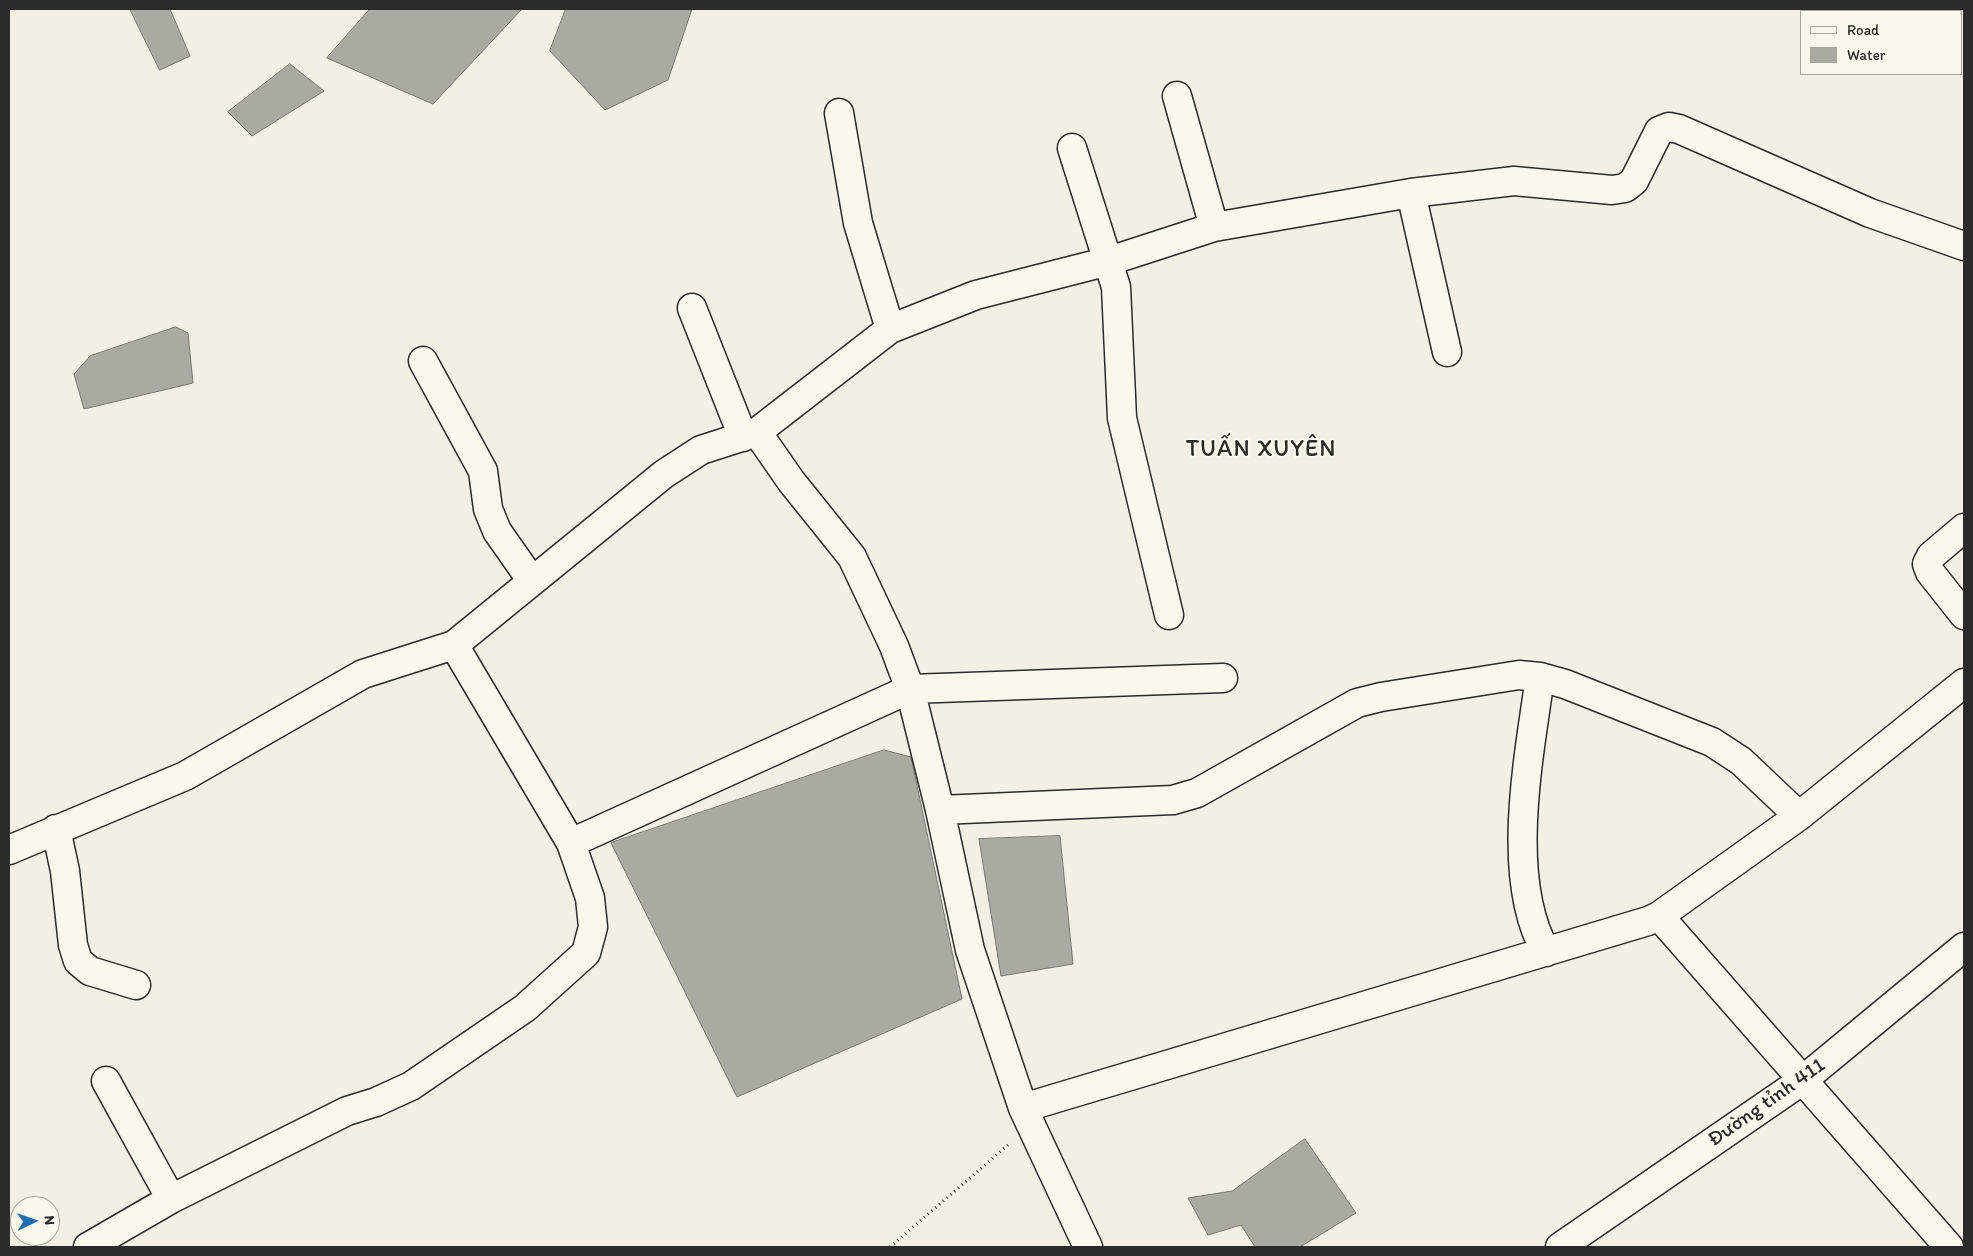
<!DOCTYPE html>
<meta charset="utf-8">
<style>
body{margin:0}
#map{position:relative;width:1973px;height:1256px;overflow:hidden;background:#f3efe4;font-family:Itim,sans-serif}
canvas{display:block}
.frame{position:absolute;inset:0;border:10px solid #2b2b2b;pointer-events:none}
.legend{position:absolute;left:1800px;top:10px;width:162px;height:65px;box-sizing:border-box;background:#fbf7ec;border:1px solid #a8a59f;margin:0;padding:6px 9px;list-style:none;font-size:15px;color:#2b2b2b}
.legend li{display:flex;align-items:center;gap:10px;height:25px}
.legend b{width:25px;border:1px solid #a8a59f}
.north{position:absolute;left:10px;top:1196px;width:50px;height:50px;box-sizing:border-box;background:#fbf7ec;border:1px solid #a8a59f;border-radius:50%;rotate:87deg;font-size:14px;font-weight:700;line-height:20px;text-align:center;color:#2b2b2b}
.north::after{content:'';display:block;margin:auto;width:18px;height:22px;background:#1f6fb2;clip-path:polygon(50% 0,100% 100%,50% 72%,0 100%)}
</style>
<div id="map">
<canvas width="1973" height="1256"></canvas>
<div class="frame"></div>
<ul class="legend">
<li><b style="height:6px;background:#fbf7ec"></b>Road</li>
<li><b style="height:14px;background:#aca9a2"></b>Water</li>
</ul>
<div class="north">N</div>
</div>
<script>
const c = document.querySelector('canvas').getContext('2d');
c.lineJoin = 'round';
function fillPath(path, color) {
  c.fillStyle = color;
  c.fill(path, 'evenodd');
}
function strokePath(path, color, width, dash) {
  c.strokeStyle = color;
  c.lineWidth = width;
  c.lineCap = dash ? 'butt' : 'round';
  c.setLineDash(dash || []);
  c.stroke(path);
}
function write(font, color, halo, rows, align = 'center') {
  c.font = font + ' Itim,sans-serif';
  c.lineWidth = 4;
  c.setLineDash([]);
  c.textBaseline = 'middle';
  c.strokeStyle = halo;
  c.fillStyle = color;
  for (const [text, x, y, turn = 0] of rows) {
    c.save();
    c.translate(x, y);
    c.rotate((+turn || 0) * Math.PI / 180);
    c.textAlign = isNaN(turn) ? turn : align;
    if (halo) c.strokeText(text, 0, 0);
    c.fillText(text, 0, 0);
    c.restore();
  }
}
const water = new Path2D(`
 M130 9H170L190 56 160 70Z
 M370 9H522L433 104 327 58Z
 M566 9H692L668 80 605 110 550 51Z
 M290 64 324 91 252 136 228 112Z
 M176 327 188 333 193 383 84 409 74 374 90 356Z
 M884 750 911 757 962 999 737 1097 611 843Z
 M1060 836 1073 964 1001 976 979 839Z
 M1305 1139 1356 1213 1300 1247H1255L1241 1225 1208 1235 1188 1198 1232 1191Z`);
const path = new Path2D(`
 M890 1247 1008 1145`);
const minor = new Path2D(`
 M1177 96 1214 227
 M839 113 858 223 890 329
 M1072 148 1116 287 1122 418 1169 615
 M1411 193 1447 352
 M692 308 743 437
 M423 361 483 471 488 509 497 531 532 581
 M1964 528 1931 556 1927 564 1930 572 1964 615
 M1540 677C1529 757 1504 879 1546 952
 M940 810 1173 800 1197 793 1357 703 1381 697 1519 675 1540 677 1565 684 1712 742 1741 761 1799 816
 M56 829 65 871 73 945 78 961 90 971 136 985
 M571 843 910 689 1223 678
 M9 850 185 776 363 674 454 645 664 474 701 450 757 432
 M1659 916 1949 1247
 M106 1081 171 1199
 M1023 1108 1648 921 1659 916 1799 816 1964 683
 M88 1247 171 1199 347 1111 376 1102 411 1086 525 1008 586 953 593 927 590 898 571 843 454 645
 M1088 1247 1023 1108 970 950 940 810 910 689 894 646 852 557 791 481 757 432 890 329 976 295 1109 261 1214 227 1411 193 1514 181 1612 190 1625 188 1634 181 1659 131 1669 127 1679 129 1870 213 1964 246`);
const secondary = new Path2D(`
 M1560 1247 1803 1080 1964 947`);
const streetNames = [
 ["Đường tỉnh 411",1767,1103,-35]
];
const quarterNames = [
 ["TUẤN XUYÊN",1261,450]
];
fillPath(water, '#aca9a2');
strokePath(water, '#787772', 1);
strokePath(minor, '#2b2b2b', 31);
strokePath(secondary, '#2b2b2b', 31);
strokePath(path, '#2b2b2b', 3, [1, 4]);
strokePath(minor, '#fbf7ec', 28);
strokePath(secondary, '#fbf7ec', 28);
write('21px', '#2b2b2b', '#fbf7ec', streetNames);
c.letterSpacing = '1px';
write('24px', '#2b2b2b', '#fbf7ec', quarterNames);
c.letterSpacing = '0px';
</script>
